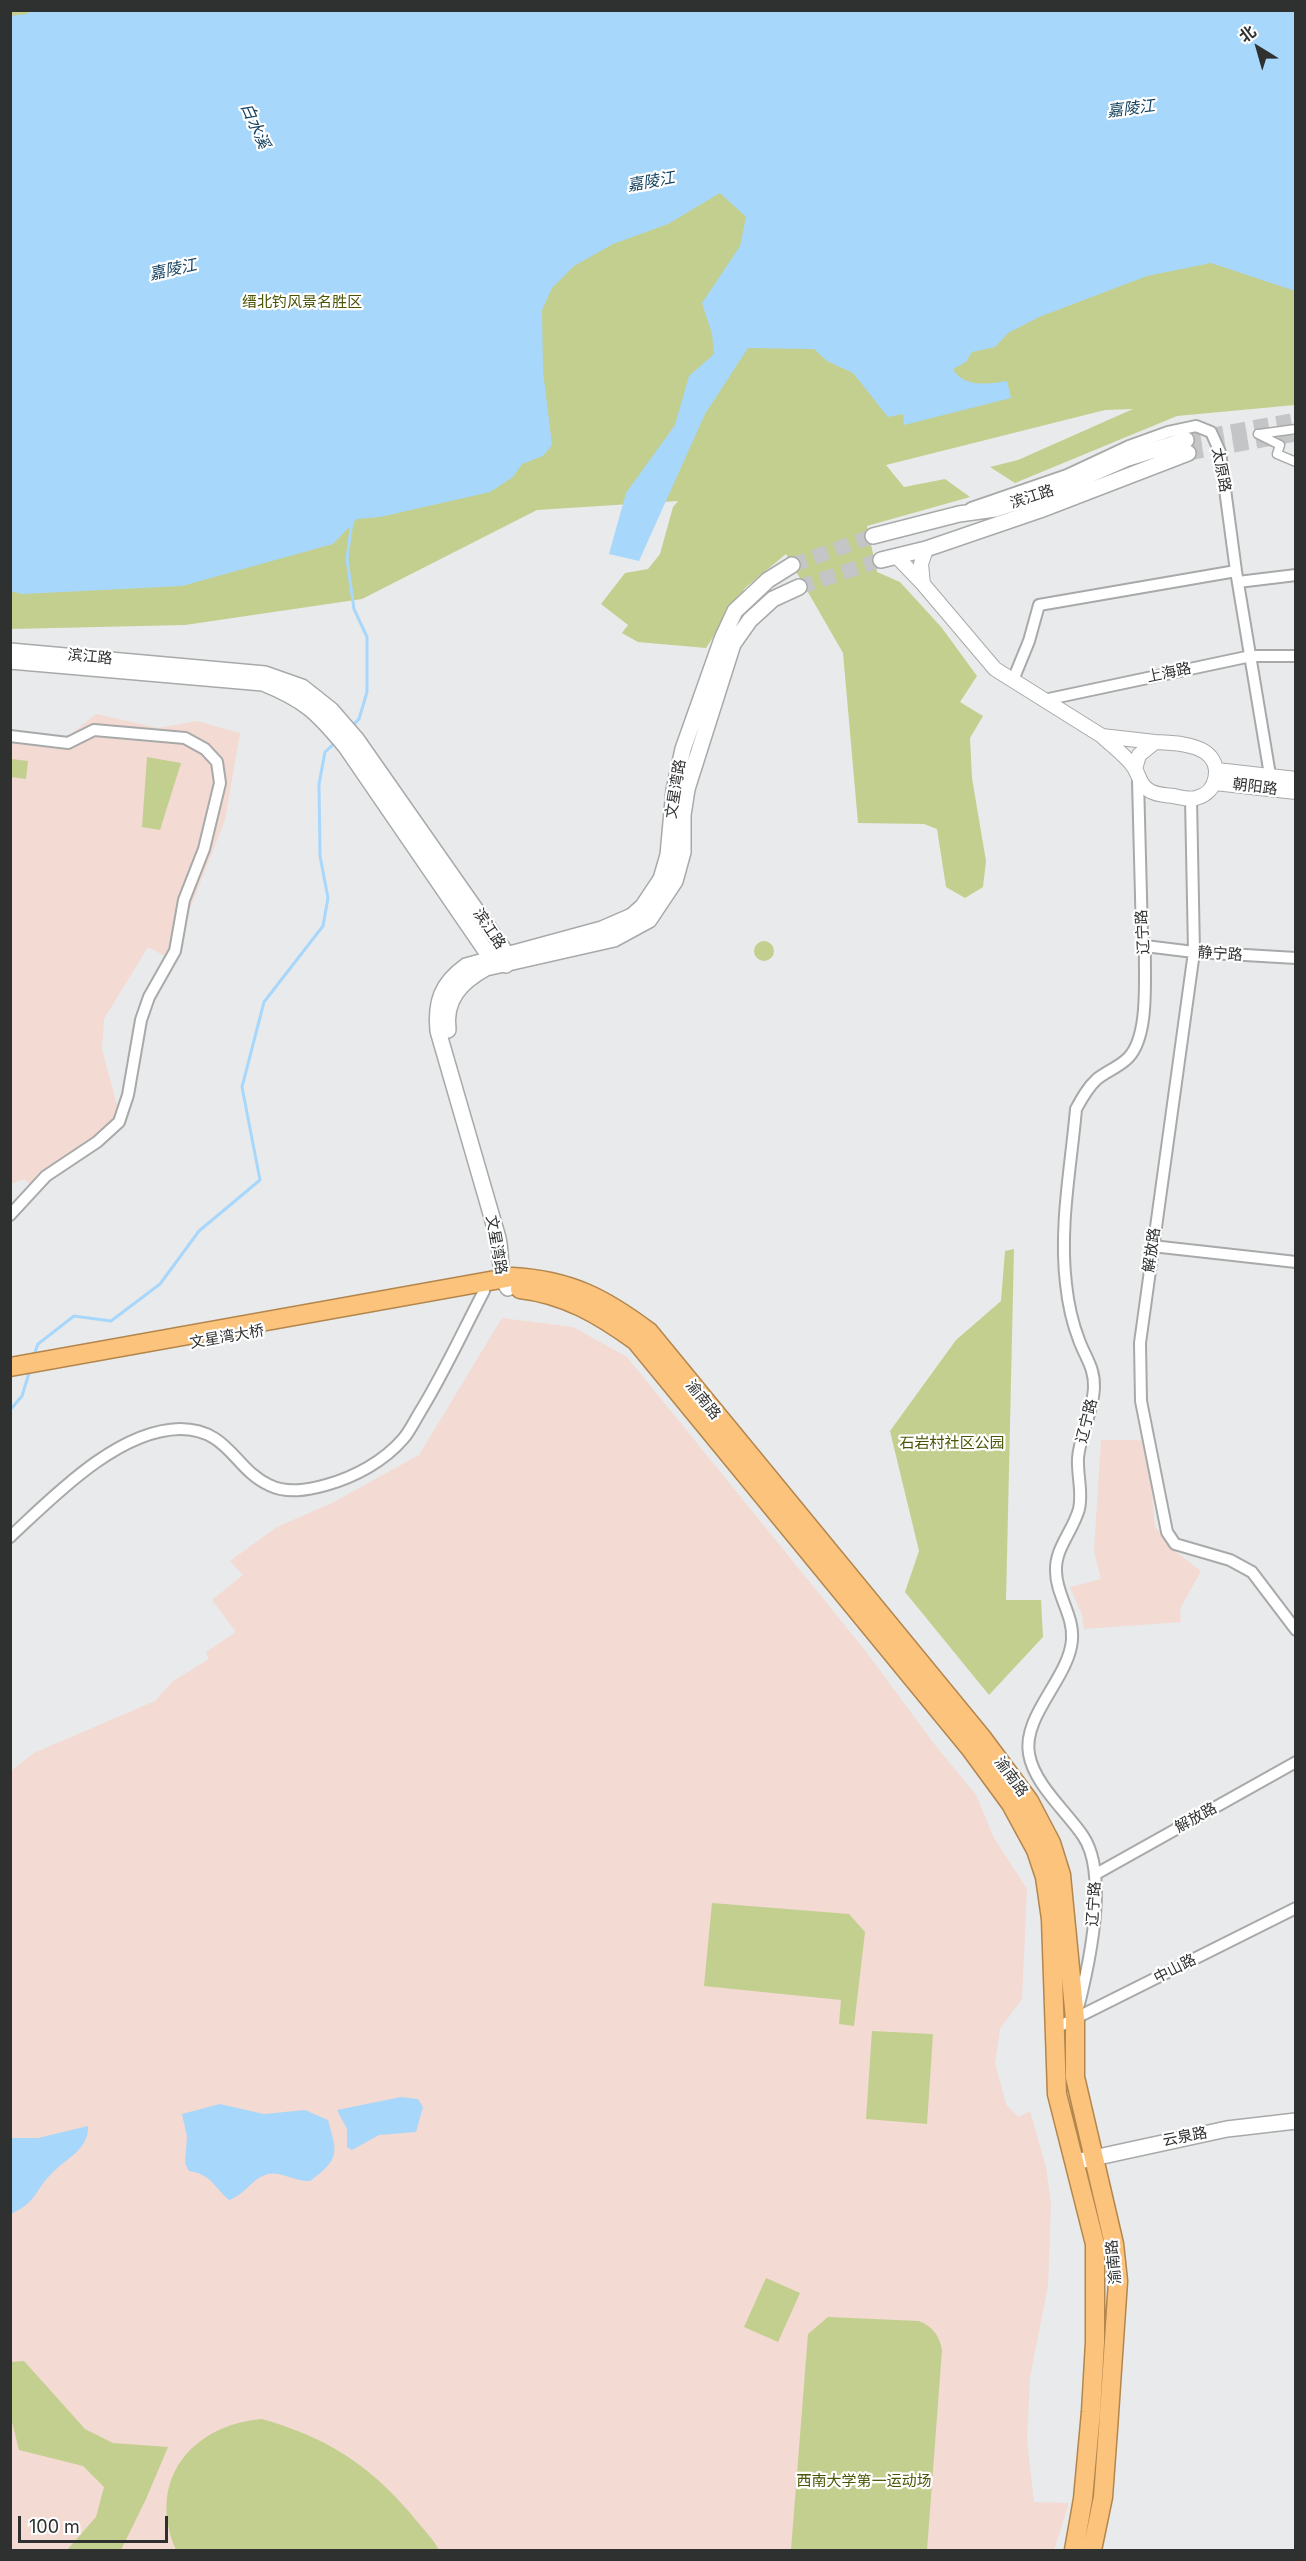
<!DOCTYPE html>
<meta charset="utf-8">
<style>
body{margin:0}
#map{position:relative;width:1306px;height:2561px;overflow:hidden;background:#e9eaeb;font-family:Inter,"Noto Sans SC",sans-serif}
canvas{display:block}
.frame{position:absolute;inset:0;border:12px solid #2f3030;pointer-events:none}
.north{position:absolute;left:1228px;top:18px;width:60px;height:60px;-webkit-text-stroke:4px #fff;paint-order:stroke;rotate:323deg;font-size:16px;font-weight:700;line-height:24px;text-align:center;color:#2f3030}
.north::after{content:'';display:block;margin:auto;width:21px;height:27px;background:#2f3030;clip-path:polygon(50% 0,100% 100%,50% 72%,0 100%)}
.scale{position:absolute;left:18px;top:2516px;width:150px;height:27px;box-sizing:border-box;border:3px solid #2f3030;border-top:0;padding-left:8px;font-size:18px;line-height:21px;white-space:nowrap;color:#2f3030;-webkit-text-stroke:4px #fff;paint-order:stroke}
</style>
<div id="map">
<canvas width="1306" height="2561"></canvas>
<div class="frame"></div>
<div class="north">北</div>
<div class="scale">100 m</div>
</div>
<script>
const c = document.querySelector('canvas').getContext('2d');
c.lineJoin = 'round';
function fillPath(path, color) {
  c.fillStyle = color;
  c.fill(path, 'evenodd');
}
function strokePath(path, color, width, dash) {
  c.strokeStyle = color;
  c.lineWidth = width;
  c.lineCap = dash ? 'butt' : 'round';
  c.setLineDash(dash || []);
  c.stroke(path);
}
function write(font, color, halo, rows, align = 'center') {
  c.font = font + ' Inter,"Noto Sans SC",sans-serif';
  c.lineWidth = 4.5;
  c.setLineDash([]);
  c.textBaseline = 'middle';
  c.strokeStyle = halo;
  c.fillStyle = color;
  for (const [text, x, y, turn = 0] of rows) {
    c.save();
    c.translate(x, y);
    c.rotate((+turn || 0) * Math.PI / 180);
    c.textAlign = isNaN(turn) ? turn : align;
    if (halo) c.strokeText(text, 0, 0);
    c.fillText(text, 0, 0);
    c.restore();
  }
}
const education = new Path2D(`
 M96 714 158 728 197 721 240 733 225 820 170 959 148 947 104 1019 102 1049 119 1113 98 1144 33 1189 25 1179 10 1184V732L66 738Z
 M502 1318 573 1327 627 1357 864 1649 935 1745 976 1795 994 1838 1027 1889 1022 1999 1000 2029 995 2063 1006 2104 1018 2117 1030 2111 1046 2167 1051 2204 1048 2286 1030 2377 1027 2441 1034 2502 1069 2503 1054 2550H11V1771L34 1753 155 1701 173 1681 209 1659 206 1652 236 1632 212 1600 243 1575 230 1561 277 1527 332 1503 419 1455Z
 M1101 1440H1147L1155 1527 1176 1552 1201 1571 1180 1609 1181 1622 1084 1629 1082 1615 1070 1587 1101 1579 1094 1551Z`);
const green = new Path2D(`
 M10 11H1295V405L1177 416 1015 483 990 467 1018 460 1133 409 1105 410 886 465 904 487 945 479 970 497 867 526 877 572 900 582 942 628 977 676 960 702 983 716 970 738 972 778 986 861 983 887 965 898 946 887 937 829 924 824 858 823 843 653 786 554 745 588 706 648 638 642 622 633 628 625 601 604 625 573 648 569 660 554 673 507 678 501 537 510 362 599 185 625 11 629Z
 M147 757 181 763 160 830 142 827Z
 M11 759 28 761 26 779 11 777Z
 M754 951a10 10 0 1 1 20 0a10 10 0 1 1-20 0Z
 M1014 1249 1006 1600H1041L1043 1637 989 1695 905 1592 919 1551 890 1431 956 1340 1001 1301 1005 1251Z
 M712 1903 849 1914 865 1932 854 2026 839 2024 841 2000 704 1986Z
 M872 2031 933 2034 927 2124 866 2119Z
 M766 2278 800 2293 778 2342 744 2327Z
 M828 2317 919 2321C933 2327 939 2335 942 2350L927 2550H791L808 2334Z
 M24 2361 85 2429 113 2443 168 2447 146 2499 121 2550H67L96 2517 104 2487 83 2466 19 2450 11 2418V2362Z
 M262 2419C326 2437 368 2464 411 2514 420 2526 432 2537 439 2550H176C146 2481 191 2425 262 2419Z`);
const water = new Path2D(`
 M31 11H1295V291L1211 263 1147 276 1039 317 1008 333 995 347 972 352 966 362 953 369C963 388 990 384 1007 381L1011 398 904 425 903 414 888 417 853 373 827 361 814 349 748 348 705 414 639 561 609 554 626 493 675 425 689 376 714 354 712 334 702 303 740 246 746 217 720 193 668 224 613 244 574 266 552 288 542 310 543 371 552 445 543 456 522 464 513 477 490 492 380 517 357 519 333 544 182 586 22 594 10 591V16L27 14Z
 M401 2097 418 2099 423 2107 416 2132 379 2135 352 2150 347 2147V2129L337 2110Z
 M220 2104 264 2114 305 2110 328 2120C337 2153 341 2158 310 2181 296 2182 281 2171 268 2174 252 2178 245 2195 229 2200 214 2187 211 2174 189 2171L185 2163 187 2136 182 2114Z
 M88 2126C89 2149 67 2158 53 2172 34 2191 38 2201 11 2214V2138H38Z`);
const stream = new Path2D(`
 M351 727 359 719 367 692V637L354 609 347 559 352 522
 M34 1355 38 1344 74 1316 111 1321 160 1284 199 1231 260 1180 242 1087 264 1002 323 926 328 898 320 856 319 784 325 752 336 742
 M10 1410 22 1396 30 1370`);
const secondaryTunnel = new Path2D(`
 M1186 440 1296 420
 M1188 453 1296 434
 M792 565 873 536
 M799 587 881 560`);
const pedestrian = new Path2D(`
 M1258 434 1280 445 1277 454 1296 462
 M1259 434 1296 429`);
const minor = new Path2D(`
 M971 508 1067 475 1129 446 1168 432 1196 426 1211 432 1220 452 1236 571 1270 775
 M1238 582 1296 575
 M1013 680 1029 641 1039 605 1236 571
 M1044 700 1251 656H1296
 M10 736 68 743 94 730 185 738 205 749 217 762 220 783 204 849 184 900 175 951 149 997 141 1020 128 1095 119 1122 97 1142 46 1176 10 1215
 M1191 798 1194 952 1140 1343 1141 1401 1167 1532 1175 1544 1230 1560 1252 1572 1296 1630
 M1145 946 1194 952 1296 958
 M1152 1246 1296 1262
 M10 1537C53 1497 117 1430 180 1429 229 1429 234 1469 269 1485 287 1494 308 1490 326 1485 355 1477 384 1461 403 1439 410 1431 415 1420 420 1412 444 1373 463 1331 484 1291
 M1096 1874 1296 1762
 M1078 2008C1089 1965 1109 1874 1083 1836 1066 1811 1034 1784 1029 1754 1022 1716 1069 1678 1072 1640 1074 1615 1056 1595 1056 1571 1055 1548 1073 1531 1079 1509 1083 1492 1077 1476 1078 1458 1080 1434 1093 1412 1094 1388 1095 1368 1085 1357 1079 1340 1072 1322 1068 1303 1066 1284 1059 1226 1071 1167 1076 1109 1082 1098 1088 1087 1097 1079 1107 1071 1119 1067 1128 1058 1150 1036 1144 976 1145 946L1142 935 1138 780
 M1054 2029 1296 1908`);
const tertiary = new Path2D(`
 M897 557 923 584 921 564 926 549
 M923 584 995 669 1102 736
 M1135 769 1139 755 1155 742C1170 743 1192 743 1205 752 1223 764 1218 793 1196 798 1189 800 1179 797 1173 796 1165 795 1157 795 1150 791 1140 785 1140 778 1135 769 1128 757 1112 746 1102 736L1155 742
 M1217 770 1296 779
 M1215 783 1296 792`);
const secondary = new Path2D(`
 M873 536 959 514 995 509 1060 488 1128 458 1186 440
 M881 560 926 549 1040 510 1188 453
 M10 651 265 674 302 687 331 710 357 740 506 953V965L490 957 346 747C317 712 305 700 263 683L10 661
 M448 1030C444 999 461 982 486 968L614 939 649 920 675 881 683 852V815L687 789 733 644 750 620 773 599 799 587
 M508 1288C498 1274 502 1255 498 1238L438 1031C435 1002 442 983 466 966L602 929 632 916 643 906 661 879 668 855 674 790 683 749 722 639 735 611 768 580 792 565
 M1075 2162 1227 2129 1296 2121`);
const trunk = new Path2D(`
 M520 1289C565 1294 600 1315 636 1341L970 1748 1011 1804 1036 1850 1045 1877 1051 1919 1057 2094 1095 2244V2342L1091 2412 1083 2499 1074 2550
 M10 1367 512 1277C569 1280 604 1298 649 1332L983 1739 1029 1801 1051 1843 1061 1875 1075 2019V2077L1114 2244 1118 2281 1108 2429 1103 2497 1092 2550`);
const parkNames = [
 ["缙北钓风景名胜区",302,302],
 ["石岩村社区公园",952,1443],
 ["西南大学第一运动场",864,2481]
];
const streetNames = [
 ["太原路",1221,470,79],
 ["滨江路",1032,497,-18],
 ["滨江路",90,657,5],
 ["上海路",1169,673,-12],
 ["朝阳路",1255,787,7],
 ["文星湾路",676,789,-81],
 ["滨江路",489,929,56],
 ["辽宁路",1143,932,-93],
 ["静宁路",1220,954,4],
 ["文星湾路",496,1245,80],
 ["解放路",1152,1250,-82],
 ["文星湾大桥",227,1337,-10],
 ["渝南路",703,1400,51],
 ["辽宁路",1087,1421,-76],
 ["渝南路",1011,1777,54],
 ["解放路",1196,1818,-29],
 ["辽宁路",1094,1904,-86],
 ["中山路",1175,1969,-27],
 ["云泉路",1185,2137,-11],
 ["渝南路",1114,2262,-95]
];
const waterNames = [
 ["嘉陵江",1131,109,-7],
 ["白水溪",255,126,66],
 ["嘉陵江",651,182,-10],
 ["嘉陵江",173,270,-12]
];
fillPath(education, '#f3dad2');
fillPath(green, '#c3cf8f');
fillPath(water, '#a8d7fc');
strokePath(stream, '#a8d7fc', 3);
strokePath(secondaryTunnel, '#c4c5c6', 15, [15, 8]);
strokePath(pedestrian, '#a8a9a9', 11);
strokePath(minor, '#a8a9a9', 14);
strokePath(tertiary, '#a8a9a9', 16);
strokePath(secondary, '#a8a9a9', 18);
strokePath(trunk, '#b3864d', 21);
strokePath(pedestrian, '#fff', 8);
strokePath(minor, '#fff', 10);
strokePath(tertiary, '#fff', 14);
strokePath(secondary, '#fff', 15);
strokePath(trunk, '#fbc37c', 18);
write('15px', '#4b5505', '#fff', parkNames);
write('15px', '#2f3030', '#fff', streetNames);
write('italic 16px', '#13415f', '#fff', waterNames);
</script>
